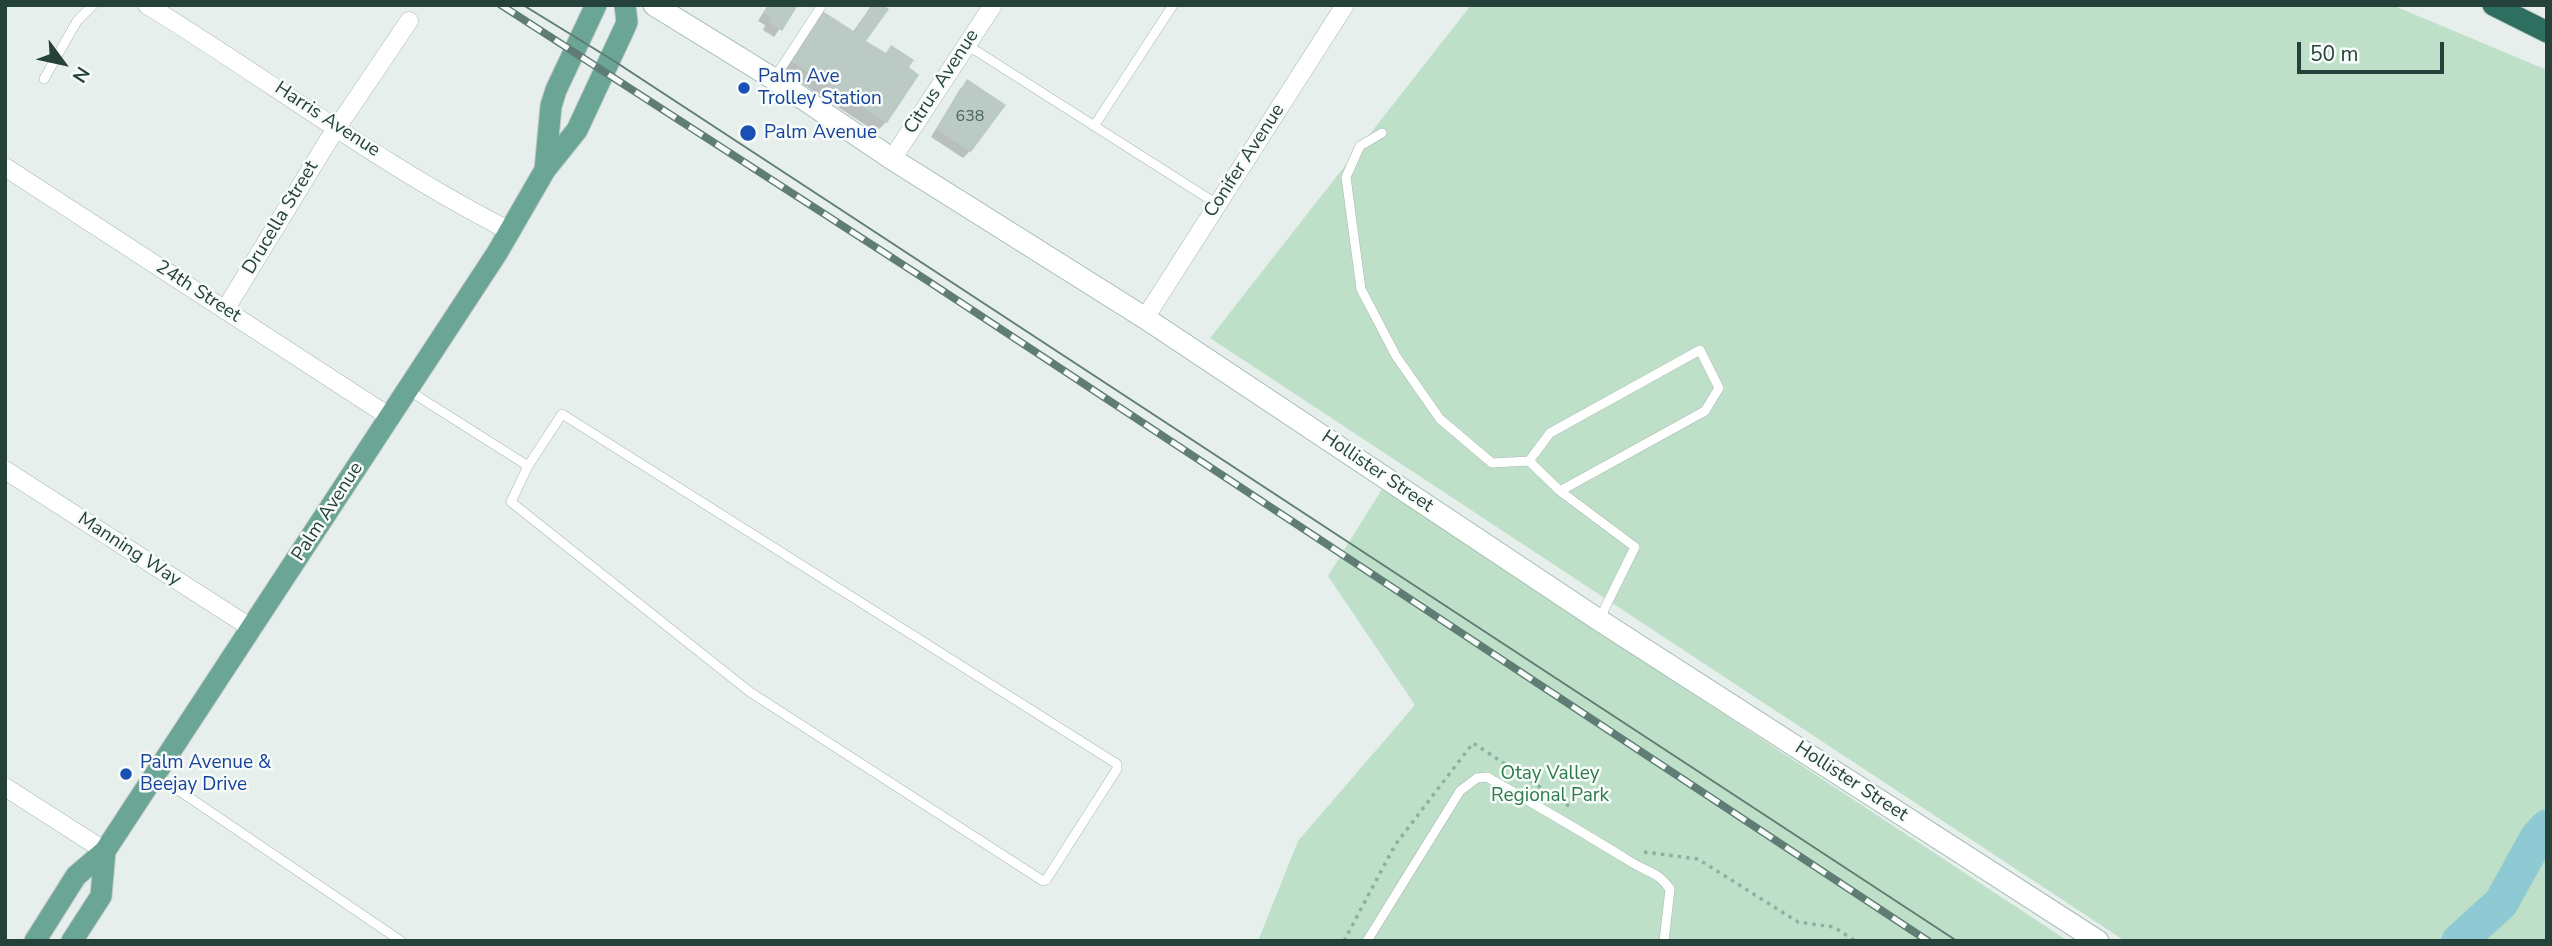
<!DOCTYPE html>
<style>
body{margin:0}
#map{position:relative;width:2552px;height:946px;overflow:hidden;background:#e6efeb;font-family:"Nunito Sans",sans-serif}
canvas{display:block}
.frame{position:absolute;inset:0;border:7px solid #24423a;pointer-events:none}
.north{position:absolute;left:28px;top:28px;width:70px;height:70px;-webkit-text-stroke:5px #f7fbf9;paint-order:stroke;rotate:123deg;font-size:19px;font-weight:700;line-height:28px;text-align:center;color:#24423a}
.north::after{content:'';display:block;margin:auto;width:24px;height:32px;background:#24423a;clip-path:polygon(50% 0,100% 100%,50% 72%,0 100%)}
.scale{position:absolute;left:2297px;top:42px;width:147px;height:32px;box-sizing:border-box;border:4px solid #24423a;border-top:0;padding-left:9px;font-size:21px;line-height:24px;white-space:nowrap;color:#24423a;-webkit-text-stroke:5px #f7fbf9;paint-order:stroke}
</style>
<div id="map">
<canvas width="2552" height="946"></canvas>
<div class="frame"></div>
<div class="north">N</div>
<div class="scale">50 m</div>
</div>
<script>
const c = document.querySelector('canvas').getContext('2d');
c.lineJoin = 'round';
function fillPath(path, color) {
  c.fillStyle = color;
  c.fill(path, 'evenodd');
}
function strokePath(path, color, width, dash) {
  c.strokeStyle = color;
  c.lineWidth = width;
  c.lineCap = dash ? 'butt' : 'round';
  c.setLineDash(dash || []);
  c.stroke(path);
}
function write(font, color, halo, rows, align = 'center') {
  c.font = font + ' "Nunito Sans",sans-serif';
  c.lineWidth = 5;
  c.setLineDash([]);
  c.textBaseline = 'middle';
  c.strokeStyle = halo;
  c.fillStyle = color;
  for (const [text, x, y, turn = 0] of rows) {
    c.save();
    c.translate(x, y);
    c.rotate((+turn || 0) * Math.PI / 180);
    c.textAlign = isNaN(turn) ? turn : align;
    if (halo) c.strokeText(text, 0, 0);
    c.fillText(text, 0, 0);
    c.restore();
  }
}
const green = new Path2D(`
 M1471 5H2392L2547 70V941H2125L1210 338Z
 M1382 489 2068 941H1258L1298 841 1415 705 1328 576Z`);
const shadow = new Path2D(`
 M768 5H796L774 37 763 30 765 25 758 21Z
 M872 5 864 41 917 75 886 122 876 132 780 69 812 22 852 33Z
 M967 82 970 151 963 158 931 137 960 89Z`);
const river = new Path2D(`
 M2459 941 2501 903 2537 838 2547 827`);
const building = new Path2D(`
 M769 5H798L782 31 768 22 771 18 764 13Z
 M871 5H883L889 9 866 41 886 53 891 45 914 60 909 67 919 75 887 123 788 59 821 10 855 32Z
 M967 79 1006 105 971 152 936 129Z`);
const path = new Path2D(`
 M1644 852 1698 859 1798 922 1834 927 1855 941
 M1344 941 1395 845 1473 743 1569 806`);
const service = new Path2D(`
 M967 45 1217 204
 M44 79 77 21 93 5
 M774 79 822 5
 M1094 126 1173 5
 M1382 133 1360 146 1346 177 1361 289 1396 356 1440 419 1492 463 1529 461
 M408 390 528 466
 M562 414 1117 764V769L1046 880 1043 881 750 692 511 502 528 466Z
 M1560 491 1705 411 1719 388 1700 350 1550 433 1529 461 1560 491 1635 547 1599 620
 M156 775 401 941
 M1367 941 1460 791 1477 778 1487 777C1536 805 1584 833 1631 862 1650 874 1656 870 1670 889L1664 941`);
const minor = new Path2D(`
 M147 5C268 79 383 167 510 231
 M892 159 993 5
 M5 167 390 417
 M225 310 328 141 409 21
 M1145 318 1345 5
 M5 470 253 629
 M5 787 105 851`);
const secondary = new Path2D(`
 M654 5 774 79 892 159 1145 318 1599 620 2098 941`);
const primary = new Path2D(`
 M545 170 551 106 556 90 596 5
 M35 941 76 876 105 851 497 253 545 170 577 130 625 27 627 22 625 5
 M72 941 101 896 105 851`);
const motorway = new Path2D(`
 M2493 5 2547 32`);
const tram = new Path2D(`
 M523 5 611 59 1957 941`);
const rail = new Path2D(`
 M501 5 928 281 1928 941`);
const markers = [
 [744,88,7,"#1a4fb4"],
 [748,133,9,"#1a4fb4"],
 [126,774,7,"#1a4fb4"]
];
const numberNames = [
 ["638",970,117]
];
const transitNames = [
 ["Palm Ave",758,77],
 ["Trolley Station",758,99],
 ["Palm Avenue",764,133],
 ["Palm Avenue &",140,763],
 ["Beejay Drive",140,785]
];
const streetNames = [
 ["Citrus Avenue",942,82,-57],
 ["Harris Avenue",327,120,33],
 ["Conifer Avenue",1245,161,-57],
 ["Drucella Street",281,218,-59],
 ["24th Street",198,292,33],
 ["Hollister Street",1377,472,34],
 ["Palm Avenue",328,512,-57],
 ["Manning Way",129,550,33],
 ["Hollister Street",1851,782,33]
];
const parkNames = [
 ["Otay Valley",1550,774],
 ["Regional Park",1550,796]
];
fillPath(green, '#bfe0c8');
fillPath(shadow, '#0003');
strokePath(river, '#8ec9d4', 35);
fillPath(building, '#bbcac4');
strokePath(service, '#a8b8b2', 10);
strokePath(minor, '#a8b8b2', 19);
strokePath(secondary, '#a4bbb3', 23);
strokePath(primary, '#c2cac8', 23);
strokePath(motorway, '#c2cac8', 23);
strokePath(path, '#86b3a5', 3.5, [3.5, 5]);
strokePath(service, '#fff', 9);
strokePath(minor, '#fff', 18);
strokePath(secondary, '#fff', 21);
strokePath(primary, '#6aa596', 21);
strokePath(motorway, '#2f6f62', 21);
strokePath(tram, '#5f7d75', 2);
strokePath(rail, '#5f7d75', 8);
strokePath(rail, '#f7fbf9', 5, [16]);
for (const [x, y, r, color] of markers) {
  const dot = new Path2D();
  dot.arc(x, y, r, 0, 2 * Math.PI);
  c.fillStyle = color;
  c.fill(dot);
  strokePath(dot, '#f7fbf9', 2.5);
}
write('16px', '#4a645c', null, numberNames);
write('19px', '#164399', '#f7fbf9', transitNames, 'left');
write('19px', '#24423a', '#f7fbf9', streetNames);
write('19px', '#2d7a4b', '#f7fbf9', parkNames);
</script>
